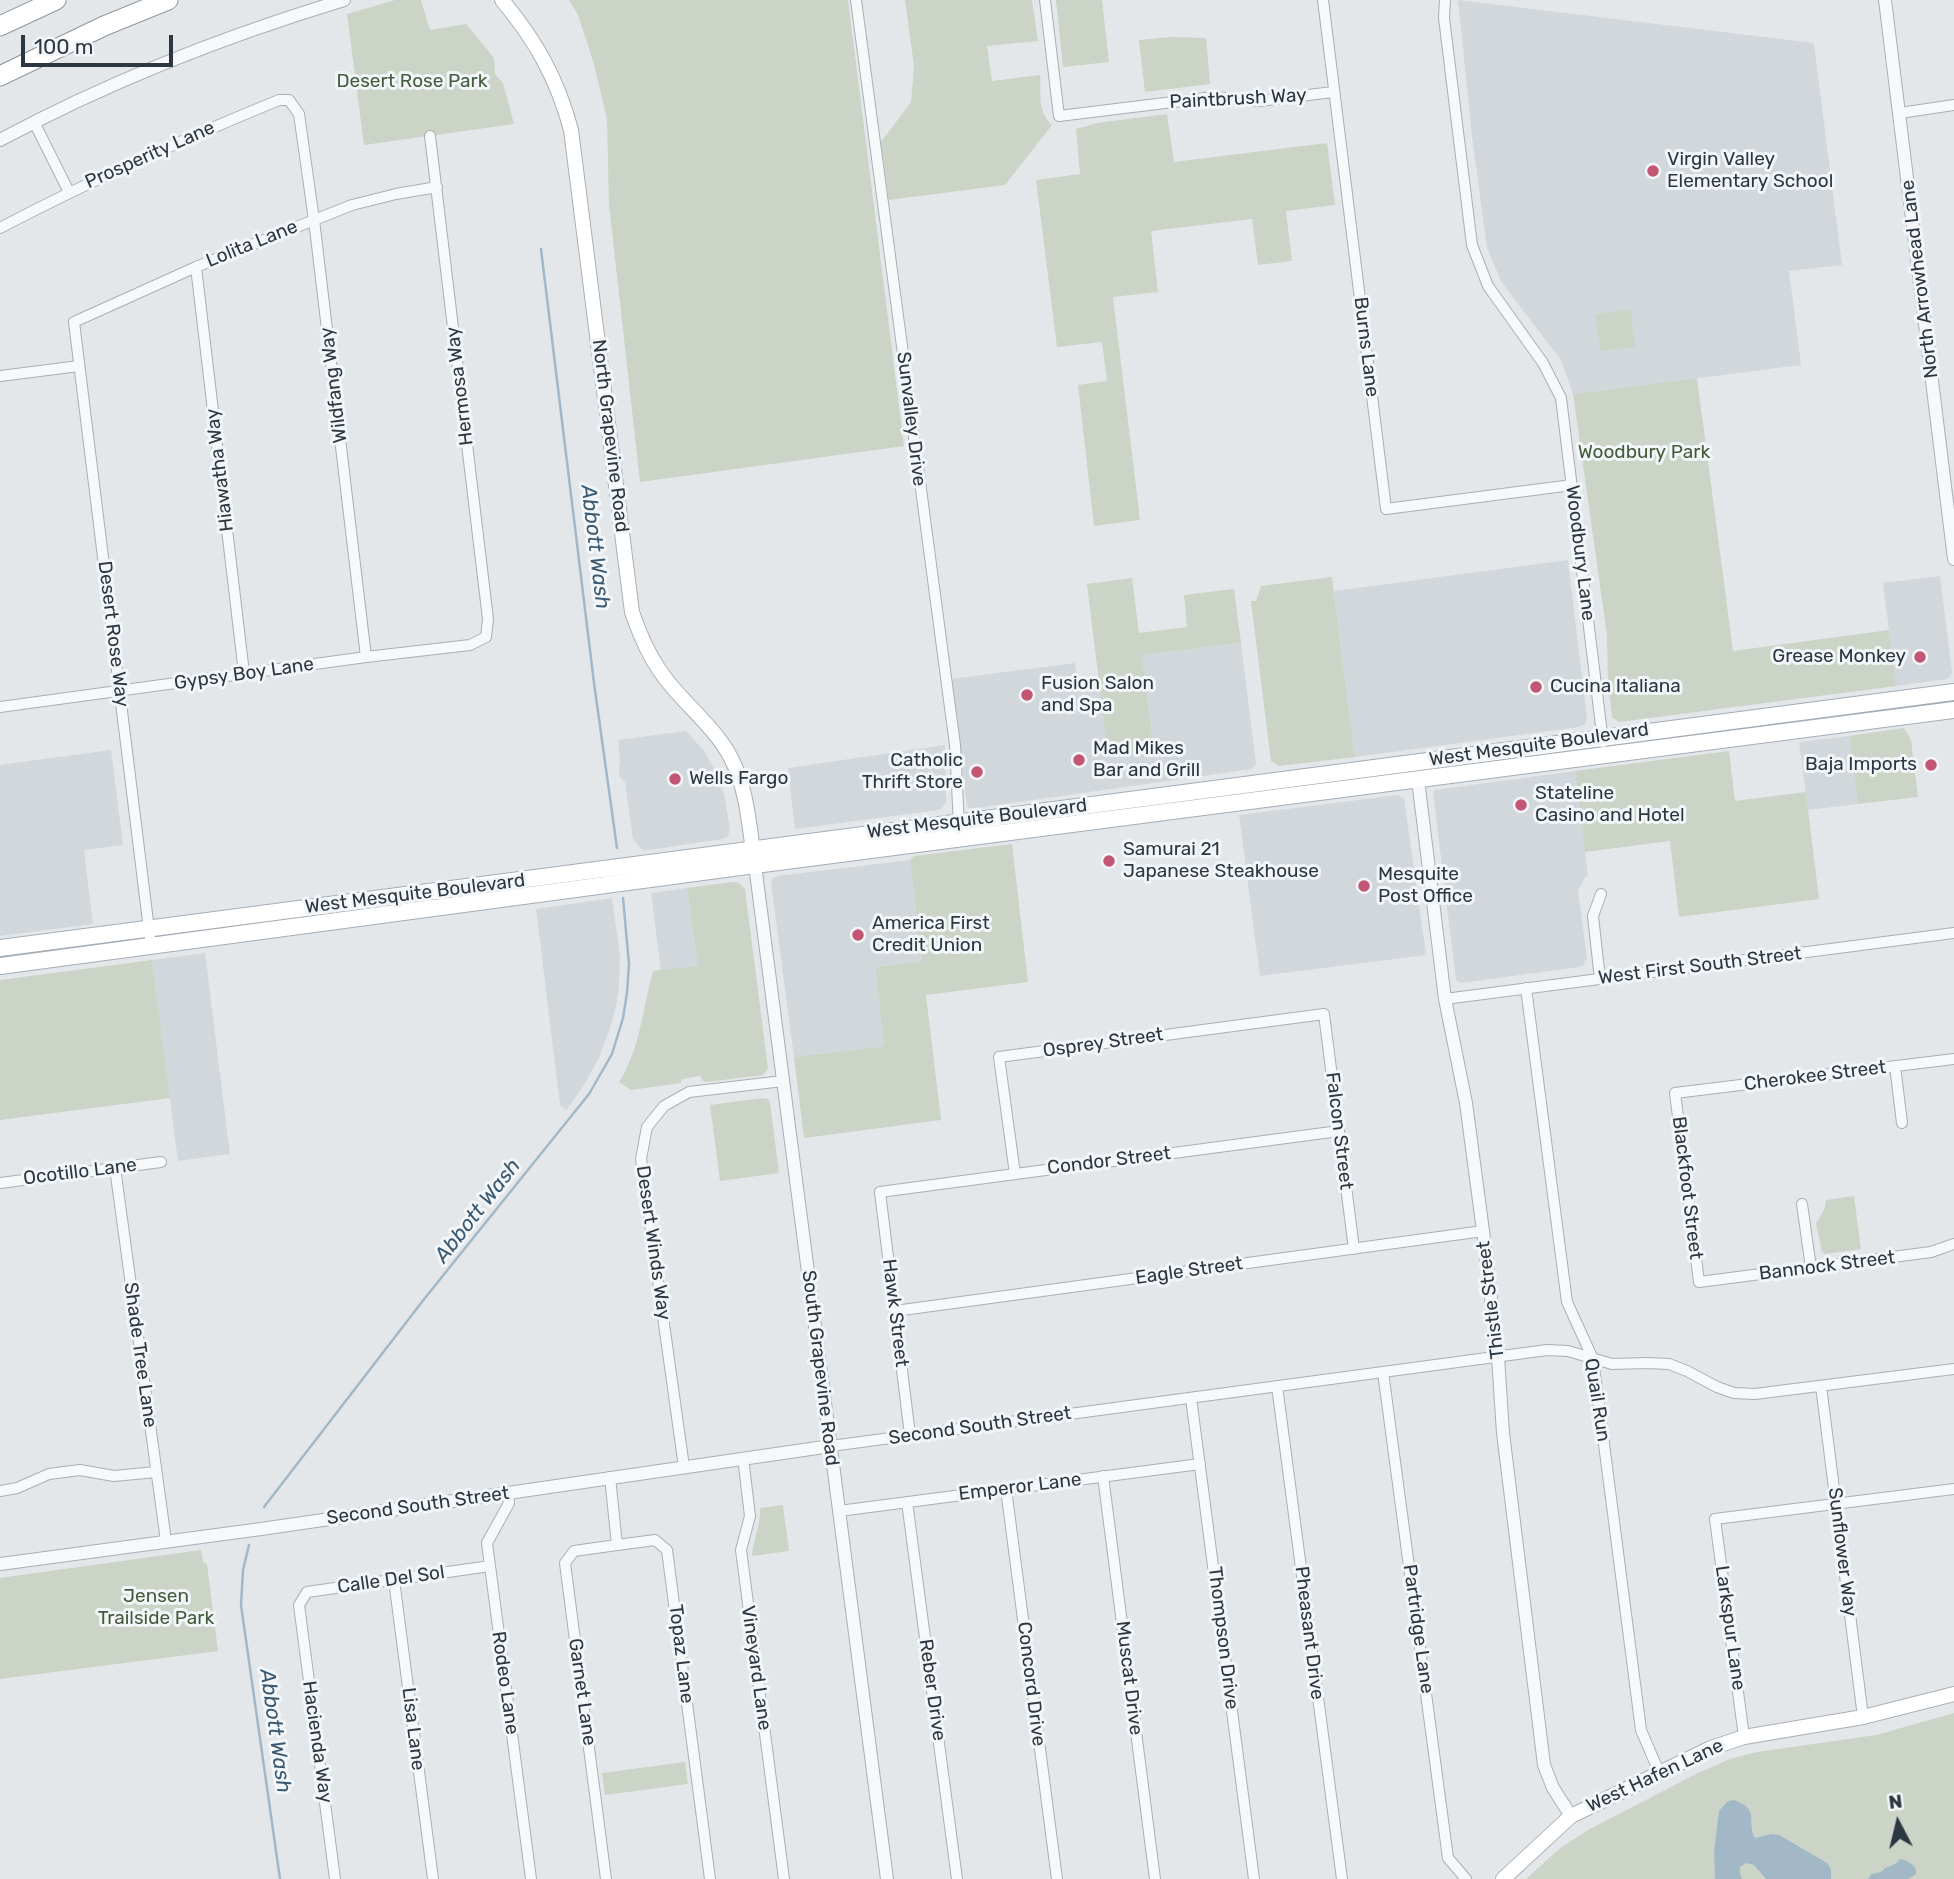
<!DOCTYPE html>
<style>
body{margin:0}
#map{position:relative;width:1954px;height:1879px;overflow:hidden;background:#e4e7ea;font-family:Rubik,sans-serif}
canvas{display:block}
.north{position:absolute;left:1863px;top:1788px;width:70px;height:70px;-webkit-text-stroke:5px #f3f6f8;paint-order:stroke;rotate:353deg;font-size:19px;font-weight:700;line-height:28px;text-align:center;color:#2d3741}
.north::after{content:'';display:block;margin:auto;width:24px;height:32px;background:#2d3741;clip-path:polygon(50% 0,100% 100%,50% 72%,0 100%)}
.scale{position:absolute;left:21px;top:35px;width:152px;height:32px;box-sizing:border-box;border:4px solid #2d3741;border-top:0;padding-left:9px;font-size:21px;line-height:24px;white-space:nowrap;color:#2d3741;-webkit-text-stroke:5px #f3f6f8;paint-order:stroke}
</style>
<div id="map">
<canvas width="1954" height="1879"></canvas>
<div class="north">N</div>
<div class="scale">100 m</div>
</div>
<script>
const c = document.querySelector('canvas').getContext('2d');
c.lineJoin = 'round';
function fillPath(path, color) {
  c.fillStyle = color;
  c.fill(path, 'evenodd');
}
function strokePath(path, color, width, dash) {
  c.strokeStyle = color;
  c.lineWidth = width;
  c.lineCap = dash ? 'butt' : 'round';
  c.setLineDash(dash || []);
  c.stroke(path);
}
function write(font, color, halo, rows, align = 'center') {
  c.font = font + ' Rubik,sans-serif';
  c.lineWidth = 6;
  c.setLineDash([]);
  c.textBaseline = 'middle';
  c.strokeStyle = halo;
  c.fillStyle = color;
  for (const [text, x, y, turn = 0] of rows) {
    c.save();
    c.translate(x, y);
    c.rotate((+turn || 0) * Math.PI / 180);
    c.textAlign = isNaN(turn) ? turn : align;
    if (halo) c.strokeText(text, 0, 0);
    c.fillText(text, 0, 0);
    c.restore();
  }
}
const built = new Path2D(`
 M1458 0 1814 43 1842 265 1789 271 1801 365 1573 394 1561 360 1502 283 1487 248 1472 136Z
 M1568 560 1587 719 1585 724 1579 727 1355 757 1334 591Z
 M1940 576 1952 672 1950 676 1947 679 1896 686 1883 583Z
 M1241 643 1256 764 1252 769 970 809 967 806 951 679 1075 663 1078 686 1099 684 1109 754 1154 748 1142 655Z
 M686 731 704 751 716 772 724 794 730 829 728 836 723 839 643 851 633 839 625 782 619 776V766L620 760 618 740Z
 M1849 736 1858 804 1808 810 1799 742Z
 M945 745 946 801 943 807 939 810 795 829 788 768Z
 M111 750 123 845 84 850 93 924 0 936V765Z
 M1575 771 1588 875 1584 879 1578 890 1587 959 1585 960 1584 965 1579 967 1461 983 1456 980 1433 792 1435 790Z
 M1398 795 1404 798 1426 955 1260 976 1239 815Z
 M910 860 922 961 875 967 884 1046 794 1057 771 883 773 878 777 876Z
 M687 888 698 966 661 971 651 893Z
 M612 898 620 956 619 987 616 1006 611 1025 599 1058 583 1087 566 1110 560 1105 536 909Z
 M205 953 230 1154 178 1161 152 960Z`);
const green = new Path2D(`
 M395 0H421L430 30 466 24 494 58 495 74 503 83 514 124 364 145 347 14Z
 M569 0H848L904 446 640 482 609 205 607 119 594 64 578 15Z
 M905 0H1032L1038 41 987 46 992 81 1040 75C1042 94 1036 110 1052 125L1005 185 889 200 881 142 911 102 914 66Z
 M1056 0H1102L1109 62 1063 67Z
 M1170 37 1206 38 1210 84 1145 92 1139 40Z
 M1167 114 1174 162 1327 143 1335 205 1286 211 1292 261 1258 265 1252 219 1151 231 1158 292 1113 297 1140 520 1094 526 1078 385 1107 381 1102 342 1057 347 1036 180 1080 174 1076 129 1097 123Z
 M1631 310 1635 347 1600 351 1595 314Z
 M1697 378 1733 651 1889 630 1896 686 1619 722 1612 717 1608 683 1607 635 1573 394Z
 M1332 577 1355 757 1279 766 1271 761 1251 601H1256L1261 586Z
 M1132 578 1139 633 1187 627 1184 595 1234 589 1241 643 1142 655 1154 749 1108 755 1087 584Z
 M1904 728 1911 740 1918 797 1858 804 1849 736Z
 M1729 751 1735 801 1806 792 1819 899 1679 917 1670 841 1585 852 1575 771Z
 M1012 844 1028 982 926 995 941 1120 804 1138 794 1057 884 1046 875 967 922 961 910 860 914 856Z
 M733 882 739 883 745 889 768 1069 763 1075 707 1082 703 1081 700 1076 682 1079 681 1083 631 1090 619 1082C640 1050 643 1007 653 971L698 966 687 888Z
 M152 960 170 1098 0 1120V980Z
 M763 1098 768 1099 770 1103 779 1173 720 1181 710 1105Z
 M1854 1196 1861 1249 1825 1254 1822 1252 1816 1224 1825 1208 1826 1200Z
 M783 1505 789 1551 752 1556C753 1539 761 1525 760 1508Z
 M201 1550 203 1562 207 1564 218 1651 0 1679V1578Z
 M1954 1713V1879H1526L1559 1849 1588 1830 1696 1774 1730 1759 1757 1752 1876 1735Z
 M685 1762 688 1784 605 1795 602 1773Z`);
const water = new Path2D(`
 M1734 1800C1761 1809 1746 1824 1755 1838L1771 1834 1779 1835 1827 1863 1831 1869V1879H1766L1754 1865 1746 1863 1740 1867V1873L1742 1879H1715L1714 1852 1719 1811 1728 1801Z
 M1900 1859C1907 1860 1918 1866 1916 1874L1908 1879H1868L1871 1874 1881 1872 1885 1868 1895 1864Z`);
const stream = new Path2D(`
 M541 249 594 683 617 848
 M264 1507 425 1298 589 1094 612 1054 623 1018 627 993 629 964 623 898
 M249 1545 243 1570 241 1605 280 1879`);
const minor = new Path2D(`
 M856 0 955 745 959 826
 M1045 0 1059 116 1214 97 1259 101 1333 92
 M1323 0 1386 509 1572 485
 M1445 0 1444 18 1472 245 1488 286 1543 363 1561 398 1603 742
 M1900 113 1954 105
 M34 122 69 192
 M0 228C91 180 184 139 279 100H289L299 114 314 220 366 657
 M196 267 244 673
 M0 376 79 366
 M0 707 366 657 470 645 486 637 488 619 430 136
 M151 946 74 322 196 267 352 205 396 194 437 187
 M1600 979 1593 916 1601 894
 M1526 988 1567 1302 1593 1359 1641 1730 1659 1772
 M1445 999 1954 933
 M1954 1059 1675 1093 1699 1282 1931 1252 1954 1244
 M1895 1066 1902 1123
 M115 1168 166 1541
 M1015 1174 999 1057 1324 1014 1354 1249
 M0 1183 161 1162
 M1802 1204 1811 1268
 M895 1311 1483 1231
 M1383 1372 1448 1858 1466 1879
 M1277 1386 1342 1879
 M1821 1386 1863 1717
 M1191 1398 1254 1879
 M910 1435 880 1192 1339 1131
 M831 1446 1547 1350 1568 1351 1612 1364 1647 1363 1669 1364 1687 1371 1717 1387 1734 1393 1755 1394 1954 1369
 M743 1458 750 1516 741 1550 784 1879
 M684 1467 641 1159 647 1127 664 1106 689 1092 783 1081
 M1103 1476 1155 1879
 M610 1477 617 1545 655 1540 667 1550 710 1879
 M1006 1489 1057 1879
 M0 1491 17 1488 49 1474 80 1470 114 1476 156 1472
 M508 1492 509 1503 487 1543 531 1879
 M907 1502 957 1879
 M839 1511 1200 1464
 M394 1580 433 1879
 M1744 1737 1715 1519 1954 1489
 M335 1879 299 1605 307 1592 490 1566
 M606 1879 565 1563 574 1551 617 1545`);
const tertiary = new Path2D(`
 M1885 0 1954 559
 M0 140C110 81 225 36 344 0
 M1418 780 1445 999 1466 1103 1483 1231 1498 1357 1503 1433 1544 1765 1553 1788 1571 1816
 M755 865 887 1879
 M0 1564 261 1529 831 1446`);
const secondary = new Path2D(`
 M502 0C536 41 557 78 571 130L632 612C641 638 651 661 669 683 689 708 716 729 731 758 747 789 749 824 754 858
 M1503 1879 1571 1816 1711 1748 1744 1737 1863 1717 1954 1694`);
const primary = new Path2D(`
 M0 948 1954 692
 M0 966 755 865 1954 710`);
const motorway = new Path2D(`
 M0 26 56 0
 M0 76 104 26 168 0`);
const markers = [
 [1653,171,7,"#c25673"],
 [1920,657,7,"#c25673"],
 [1536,687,7,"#c25673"],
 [1027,695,7,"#c25673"],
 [1079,760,7,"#c25673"],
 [1931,765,7,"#c25673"],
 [977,772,7,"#c25673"],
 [675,779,7,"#c25673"],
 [1521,805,7,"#c25673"],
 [1109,861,7,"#c25673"],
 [1364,886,7,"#c25673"],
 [858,935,7,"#c25673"]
];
const parkNames = [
 ["Desert Rose Park",412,82],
 ["Woodbury Park",1644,453],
 ["Jensen",156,1597],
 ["Trailside Park",156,1619]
];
const streetNames = [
 ["Paintbrush Way",1238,99,-3],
 ["Prosperity Lane",150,155,-24],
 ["Lolita Lane",252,244,-22],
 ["North Arrowhead Lane",1920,279,-97],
 ["Burns Lane",1366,347,83],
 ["Wildfang Way",334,385,-97],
 ["Hermosa Way",460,386,-97],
 ["Sunvalley Drive",911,419,83],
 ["North Grapevine Road",610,436,83],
 ["Hiawatha Way",220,470,-97],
 ["Woodbury Lane",1580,553,83],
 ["Desert Rose Way",113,634,83],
 ["Gypsy Boy Lane",244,674,-8],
 ["West Mesquite Boulevard",1539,745,-8],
 ["West Mesquite Boulevard",977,819,-7],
 ["West Mesquite Boulevard",415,894,-7],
 ["West First South Street",1700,966,-7],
 ["Osprey Street",1103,1043,-8],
 ["Cherokee Street",1815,1076,-7],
 ["Falcon Street",1339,1131,83],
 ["Condor Street",1109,1161,-7],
 ["Ocotillo Lane",80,1172,-7],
 ["Blackfoot Street",1687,1188,83],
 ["Desert Winds Way",653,1243,82],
 ["Bannock Street",1827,1266,-7],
 ["Eagle Street",1189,1271,-8],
 ["Thistle Street",1491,1300,-97],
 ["Hawk Street",895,1313,83],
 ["Shade Tree Lane",140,1355,82],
 ["South Grapevine Road",820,1368,83],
 ["Quail Run",1597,1400,81],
 ["Second South Street",980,1426,-8],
 ["Emperor Lane",1020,1487,-7],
 ["Second South Street",418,1506,-8],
 ["Sunflower Way",1842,1552,83],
 ["Calle Del Sol",391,1580,-8],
 ["Larkspur Lane",1730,1628,82],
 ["Partridge Lane",1418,1629,82],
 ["Pheasant Drive",1309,1633,83],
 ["Thompson Drive",1223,1638,83],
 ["Topaz Lane",681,1654,83],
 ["Vineyard Lane",756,1668,82],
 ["Muscat Drive",1129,1678,83],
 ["Rodeo Lane",505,1683,82],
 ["Concord Drive",1031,1684,83],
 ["Reber Drive",932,1690,82],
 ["Garnet Lane",582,1692,82],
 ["Lisa Lane",413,1729,83],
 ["Hacienda Way",317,1742,82],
 ["West Hafen Lane",1655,1776,-25]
];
const poiNames = [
 ["Virgin Valley",1667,160],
 ["Elementary School",1667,182],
 ["Grease Monkey",1906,657,"right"],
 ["Fusion Salon",1041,684],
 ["and Spa",1041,706],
 ["Cucina Italiana",1550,687],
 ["Mad Mikes",1093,749],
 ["Bar and Grill",1093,771],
 ["Catholic",963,761,"right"],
 ["Thrift Store",963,783,"right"],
 ["Baja Imports",1917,765,"right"],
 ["Wells Fargo",689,779],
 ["Stateline",1535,794],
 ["Casino and Hotel",1535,816],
 ["Samurai 21",1123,850],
 ["Japanese Steakhouse",1123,872],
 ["Mesquite",1378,875],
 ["Post Office",1378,897],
 ["America First",872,924],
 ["Credit Union",872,946]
];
const waterNames = [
 ["Abbott Wash",595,547,83],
 ["Abbott Wash",478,1211,-52],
 ["Abbott Wash",275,1731,82]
];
fillPath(built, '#d2d7dc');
fillPath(green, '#cbd4c6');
fillPath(water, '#a3b8c7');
strokePath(stream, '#a3b8c7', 2.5);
strokePath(minor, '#a9afb4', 12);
strokePath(tertiary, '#a9afb4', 14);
strokePath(secondary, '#a9afb4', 16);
strokePath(primary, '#a4adb5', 18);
strokePath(motorway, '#8d96a0', 21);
strokePath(minor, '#f6f8f9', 10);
strokePath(tertiary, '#f6f8f9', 12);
strokePath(secondary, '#fff', 14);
strokePath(primary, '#fff', 16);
strokePath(motorway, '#fff', 19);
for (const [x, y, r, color] of markers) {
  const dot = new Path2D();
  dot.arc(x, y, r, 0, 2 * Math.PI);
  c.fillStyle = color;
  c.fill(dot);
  strokePath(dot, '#f3f6f8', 2.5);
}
write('19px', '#455c3c', '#f3f6f8', parkNames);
write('19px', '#2d3741', '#f3f6f8', streetNames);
write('19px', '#2d3741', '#f3f6f8', poiNames, 'left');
write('italic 21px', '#3b5a72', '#f3f6f8', waterNames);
</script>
